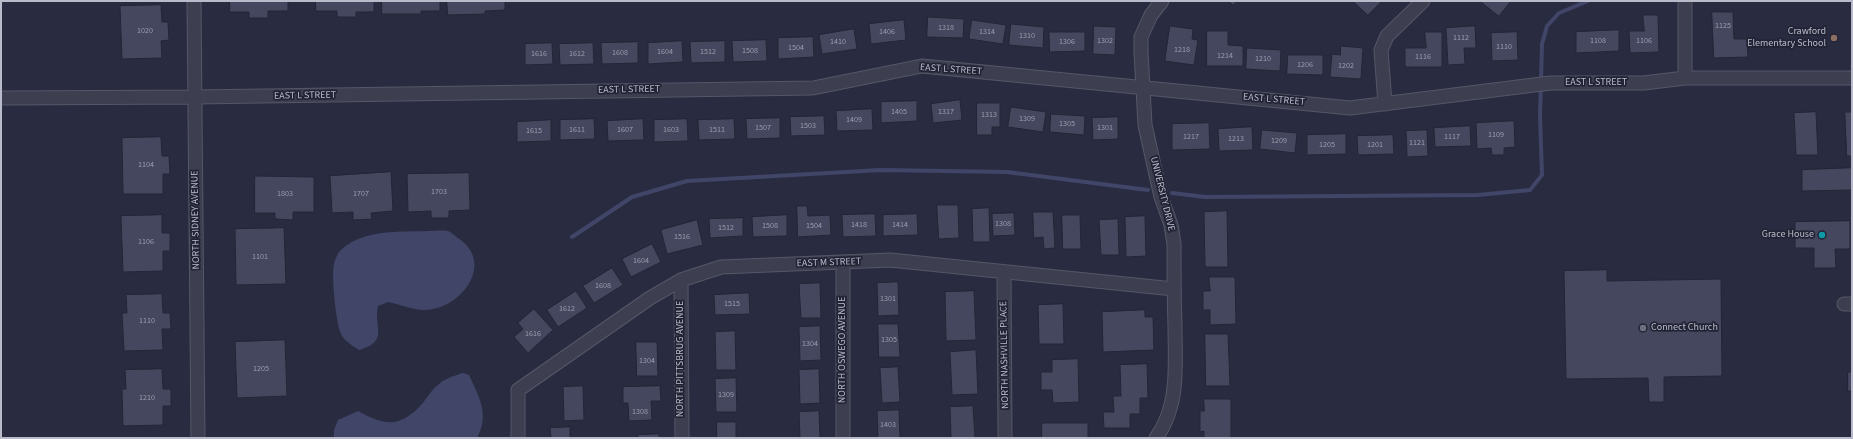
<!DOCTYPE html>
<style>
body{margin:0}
#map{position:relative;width:1853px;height:439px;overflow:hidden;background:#292c40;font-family:"Source Sans 3",sans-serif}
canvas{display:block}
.frame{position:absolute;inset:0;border:2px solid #babbca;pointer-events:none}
</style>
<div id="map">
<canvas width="1853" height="439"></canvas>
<div class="frame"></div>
</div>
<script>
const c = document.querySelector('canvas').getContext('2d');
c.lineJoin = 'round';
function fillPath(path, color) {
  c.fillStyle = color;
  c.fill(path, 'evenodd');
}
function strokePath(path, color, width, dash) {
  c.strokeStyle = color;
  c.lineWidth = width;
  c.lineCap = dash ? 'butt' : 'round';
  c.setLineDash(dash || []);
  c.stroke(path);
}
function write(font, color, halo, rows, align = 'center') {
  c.font = font + ' "Source Sans 3",sans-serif';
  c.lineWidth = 3.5;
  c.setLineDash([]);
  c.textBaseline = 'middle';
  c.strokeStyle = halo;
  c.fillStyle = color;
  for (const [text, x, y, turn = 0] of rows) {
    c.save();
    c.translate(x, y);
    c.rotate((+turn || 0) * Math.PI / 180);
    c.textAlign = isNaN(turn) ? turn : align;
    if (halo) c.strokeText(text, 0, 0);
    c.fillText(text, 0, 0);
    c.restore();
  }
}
const water = new Path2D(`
 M429 231C435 231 442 230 448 231 451 232 455 236 458 238 496 263 461 310 424 310 413 310 399 304 388 302L378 306C373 327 390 341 359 350 353 346 346 342 342 336 336 326 331 275 334 264 335 260 338 252 341 250 363 229 401 232 429 231Z
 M463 373 469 375C479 397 490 414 477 438H334V430L338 420 358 411C385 426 400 428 422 404 427 398 431 390 438 385 445 378 454 376 463 373Z`);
const stream = new Path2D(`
 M1172 193 1205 197 1478 195 1530 190 1542 175 1540 116 1542 44 1547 26 1559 13 1588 1
 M572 237 632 197 687 181 881 170 1007 172 1148 190`);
const building = new Path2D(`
 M230 1H288V11H268V18H249V12H230Z
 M316 1H374V12H356V17H337V11H316Z
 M382 1H440V11H421V14H382Z
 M447 1H505V10L485 11V14L448 15Z
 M1229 1H1237L1233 5Z
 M1353 1H1382L1368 15Z
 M1480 1H1511L1499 16Z
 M161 5 162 22H168L169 40 161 41 162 58 122 59 120 6Z
 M1712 12H1733L1734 39H1747L1748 57 1714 58Z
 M1643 15H1658L1659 52 1630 53 1629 31H1644Z
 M928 17 964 19 963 38 927 37Z
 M904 20 906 40 871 44 869 24Z
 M972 20 1006 25 1003 44 969 39Z
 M1011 24 1044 27 1043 48 1009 45Z
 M1094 26 1116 27 1115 55 1093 54Z
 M1170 26 1193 29 1192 39 1198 40 1194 65 1165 61Z
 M1475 26 1476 48H1464L1465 64 1448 65 1446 28Z
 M854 29 857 49 822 54 819 35Z
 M1619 30V51L1576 53V32Z
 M1207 31H1228V45L1243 46V66H1207Z
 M1049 32H1085V51L1050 52Z
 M1425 32H1442V67H1405V48H1426Z
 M1517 32 1518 60 1492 61 1491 33Z
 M813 37 814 57 778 59V38Z
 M766 40 767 61 733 62 732 41Z
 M682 41 683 62 648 64V43Z
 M725 41V62L691 63 690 42Z
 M638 42V63L602 64 601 43Z
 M552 43 553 64 525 65V44Z
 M593 43 594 64 560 65 559 44Z
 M1341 46 1363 48 1361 79 1330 77 1332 54 1340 55Z
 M1247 48 1281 50 1280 71 1246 69Z
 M1288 55H1323V75L1287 74Z
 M960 100 962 120 933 123 931 104Z
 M917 101V121L881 123V102Z
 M977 103H1000V127H992V135H977Z
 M1011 107 1046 112 1043 132 1008 127Z
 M872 109 873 130 837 131 836 111Z
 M1816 112 1818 155H1796L1794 113Z
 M1845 112H1852V156H1847Z
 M1051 114 1085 116 1084 135 1050 132Z
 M824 116 825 135 791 136 790 117Z
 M1118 117V139L1093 140 1092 118Z
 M780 118V138L747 139 746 119Z
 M594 119 595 139 560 140V120Z
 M643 119 644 140 608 141 607 121Z
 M687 119 688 141 654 142V120Z
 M734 119 735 139 699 140 698 120Z
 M551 120V141L517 142V122Z
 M1514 121 1515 147 1504 148V155H1492L1491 148 1477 149 1476 123Z
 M1209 123 1210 149 1172 150V124Z
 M1470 126 1471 146 1435 147 1434 128Z
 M1252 127 1253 150 1219 151 1218 129Z
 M1262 130 1297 133 1295 153 1260 149Z
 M1427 130 1428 156 1407 157 1406 131Z
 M1346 134V154L1307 155V135Z
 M1393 135 1394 154 1358 155 1357 136Z
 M161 137 162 156H169L170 174H163V194H123L122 138Z
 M1852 168V190L1802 191V170Z
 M391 172 393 211 371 213 372 219 353 220V212L332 213 330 176Z
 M469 173 470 210 449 211V218H431V211L408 212 407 174Z
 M255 176 314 177V212H293V220L275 219V213H255Z
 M937 205H958L959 238 939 239Z
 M797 206H807L808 216 830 215 831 235 798 237Z
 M989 208 990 242H973L972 209Z
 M1227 211 1228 267H1205L1204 212Z
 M1033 212H1053L1055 248 1044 249 1043 237 1034 238Z
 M1014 213 1015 235 993 236 992 214Z
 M875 214 876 236 843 237 842 215Z
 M917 214 918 235 883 236V215Z
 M162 215V233H170V251H163V271L123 272 121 216Z
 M787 215V236L753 237 752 217Z
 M1062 215H1080L1081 249H1063Z
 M1145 216 1146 256 1126 257 1125 217Z
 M743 218V236L710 238 709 219Z
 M1118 219 1119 255H1101L1099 220Z
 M697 220 703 245 667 254 661 230Z
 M1850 221V249H1835L1836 268H1814V248H1795V222Z
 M284 228 286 284 236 285 235 229Z
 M652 244 661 262 631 277 622 259Z
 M612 268 623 285 594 303 583 286Z
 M1607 270V281L1721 279 1722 376 1664 377V402H1649L1648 378 1566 379 1564 271Z
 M1209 277H1235L1236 324 1210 325V310H1203V291H1210Z
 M898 282 899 315 878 316 877 283Z
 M820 283 821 318H801L799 284Z
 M576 291 587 308 558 327 547 310Z
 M974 291 976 340 946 341 945 292Z
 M749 293 750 314 715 315 714 295Z
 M162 294 163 313H170L171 329H162L163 350 124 351 122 313H127L126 295Z
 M1063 304 1064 344H1039L1038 305Z
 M534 309 553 330 528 353 514 337 523 329 518 323Z
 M1145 310V317H1153L1154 350 1103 352 1102 312Z
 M878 324H898L900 357H879Z
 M820 326 821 360 800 361 799 327Z
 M735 331 736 370H716L715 332Z
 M1205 334H1228L1230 386H1206Z
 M285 340 287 396 237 398 235 342Z
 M636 342H657L658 376H637Z
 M976 350 978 394 952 395 950 352Z
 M1078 359 1079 402 1053 403 1052 390H1041V372H1052V360Z
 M1147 364 1148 398H1140V414H1130V428H1104L1103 412H1114L1113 396H1121L1120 365Z
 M898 367 900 402 882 403 880 368Z
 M162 369 163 389H171V406H163V425L123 426 122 389H126L125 370Z
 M819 369 820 403 800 404 799 370Z
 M1848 372H1852V391H1848Z
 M736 378 737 412H716L715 379Z
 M583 386 584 420 564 421 563 387Z
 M660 386 661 401H651L652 420 629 421 628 403H623V387Z
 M1204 399H1231V438H1204V431L1200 432V411H1204Z
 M973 406 975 438H951L950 407Z
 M899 410 900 438H878L877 411Z
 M819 411 820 438H800L799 412Z
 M717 422H736V438H717Z
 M1042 423H1088V438H1042Z
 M570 427V438H551L550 428Z
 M659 434V438H638V435Z`);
const street = new Path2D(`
 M194 1 198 438
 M1685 1V78
 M1 98 195 97 813 88 922 66 1350 108 1550 83H1644L1685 78H1852
 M1385 104 1381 50 1387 36 1423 1
 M843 263V438
 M1004 272 1005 438
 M681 280 682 438
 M1844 304H1852
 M518 438V390L650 298 681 280 721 267 890 260 1174 289
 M1156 438C1180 405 1175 364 1175 326 1174 298 1174 271 1174 244L1171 225 1161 197 1145 125 1141 52V37L1151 15 1162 1`);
const markers = [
 [1834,38,4,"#8d6e63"],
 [1822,235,4,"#0f9aa8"],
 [1643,328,4,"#6b7280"]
];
const numberNames = [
 ["1125",1723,26],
 ["1318",946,28],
 ["1020",145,31],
 ["1406",887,32],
 ["1314",987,32],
 ["1310",1027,36],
 ["1112",1461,38],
 ["1302",1105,41],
 ["1108",1598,41],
 ["1106",1644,41],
 ["1410",838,42],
 ["1306",1067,42],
 ["1110",1504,47],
 ["1504",796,48],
 ["1218",1182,50],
 ["1508",750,51],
 ["1604",665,52],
 ["1512",708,52],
 ["1608",620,53],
 ["1616",539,54],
 ["1612",577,54],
 ["1214",1225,56],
 ["1116",1423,57],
 ["1210",1263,59],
 ["1206",1305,65],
 ["1202",1346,66],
 ["1405",899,112],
 ["1317",946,112],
 ["1313",989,115],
 ["1309",1027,119],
 ["1409",854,120],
 ["1305",1067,124],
 ["1503",808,126],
 ["1507",763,128],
 ["1301",1105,128],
 ["1611",577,130],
 ["1607",625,130],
 ["1603",671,130],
 ["1511",717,130],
 ["1615",534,131],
 ["1109",1496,135],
 ["1217",1191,137],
 ["1117",1452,137],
 ["1213",1236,139],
 ["1209",1279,141],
 ["1121",1417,143],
 ["1205",1327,145],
 ["1201",1375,145],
 ["1104",146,165],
 ["1703",439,192],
 ["1803",285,194],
 ["1707",361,194],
 ["1308",1003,224],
 ["1418",859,225],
 ["1414",900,225],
 ["1508",770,226],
 ["1504",814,226],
 ["1512",726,228],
 ["1516",682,237],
 ["1106",146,242],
 ["1101",260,257],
 ["1604",641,261],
 ["1608",603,286],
 ["1301",888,299],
 ["1515",732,304],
 ["1612",567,309],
 ["1110",147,321],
 ["1616",533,334],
 ["1305",889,340],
 ["1304",810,344],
 ["1304",647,361],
 ["1205",261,369],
 ["1309",726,395],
 ["1210",147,398],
 ["1308",640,412],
 ["1403",888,425]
];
const poiNames = [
 ["Crawford",1826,32],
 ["Elementary School",1826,44],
 ["Grace House",1814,235],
 ["Connect Church",1651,328,"left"]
];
const streetNames = [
 ["EAST L STREET",951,70,4],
 ["EAST L STREET",1596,83],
 ["EAST L STREET",629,90,-1],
 ["EAST L STREET",305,96,-1],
 ["EAST L STREET",1274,100,5],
 ["UNIVERSITY DRIVE",1162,194,76],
 ["NORTH SIDNEY AVENUE",196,220,-91],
 ["EAST M STREET",829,263,-2],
 ["NORTH OSWEGO AVENUE",843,350,-90],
 ["NORTH NASHVILLE PLACE",1005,355,-91],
 ["NORTH PITTSBRUG AVENUE",681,359,-90]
];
fillPath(water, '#414567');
strokePath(stream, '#414567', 4);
fillPath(building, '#44475e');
strokePath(building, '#242637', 1);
strokePath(street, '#555767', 15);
strokePath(street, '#3d3f50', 13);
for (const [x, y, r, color] of markers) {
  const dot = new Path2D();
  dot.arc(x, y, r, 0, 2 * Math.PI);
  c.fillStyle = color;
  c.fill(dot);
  strokePath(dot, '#222435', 1.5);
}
write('8px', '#9c9eaf', null, numberNames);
write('10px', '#babbca', '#222435', poiNames, 'right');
write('10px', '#babbca', '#222435', streetNames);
</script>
